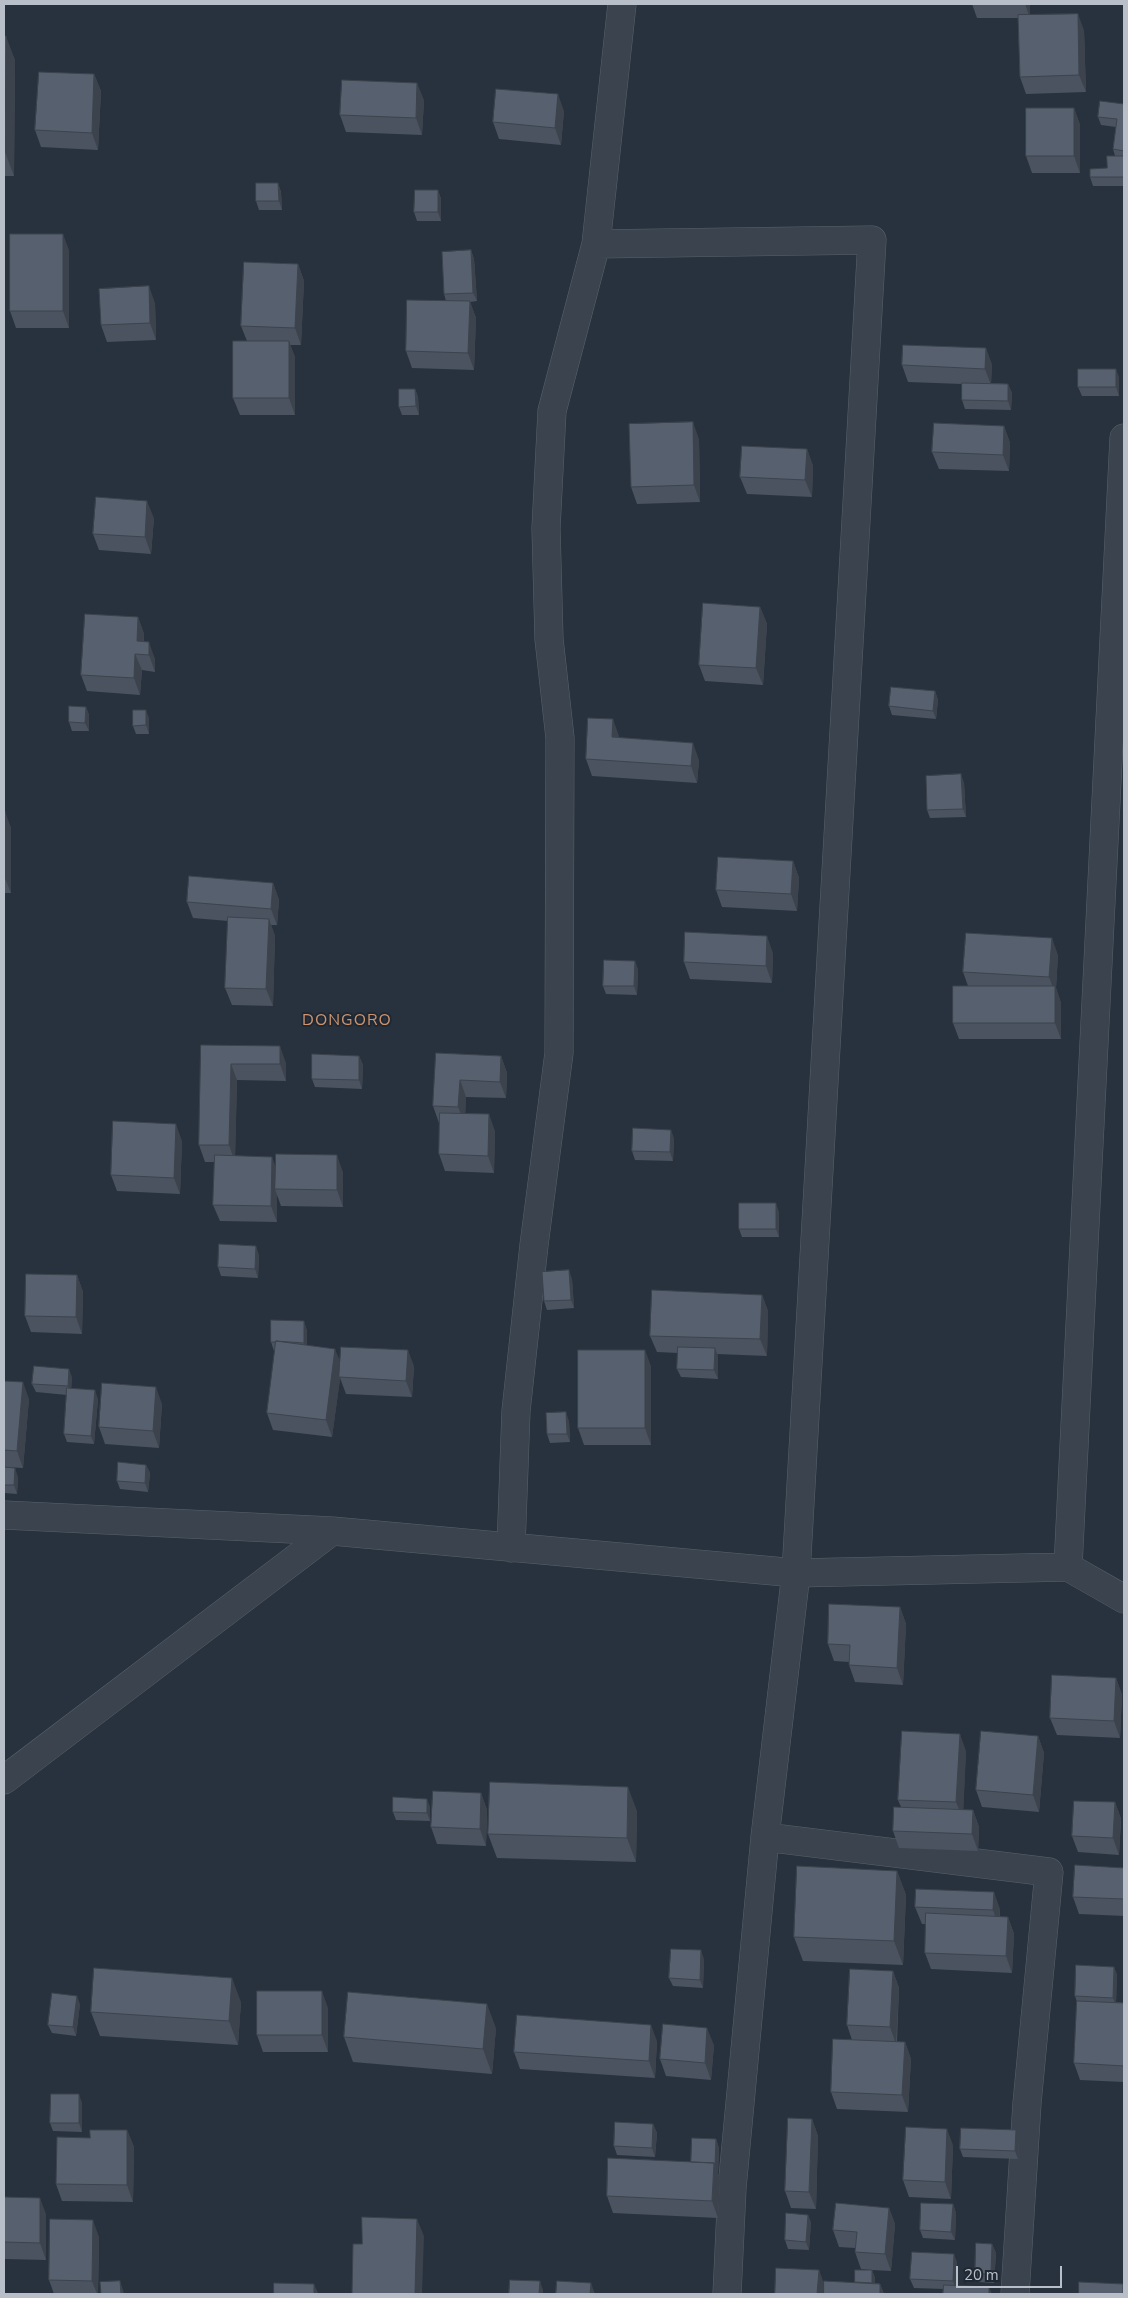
<!DOCTYPE html>
<style>
body{margin:0}
#map{position:relative;width:1128px;height:2298px;overflow:hidden;background:#27323e;font-family:"Nunito Sans",sans-serif}
canvas{display:block}
.frame{position:absolute;inset:0;border:5px solid #b8bfc9;pointer-events:none}
.scale{position:absolute;left:956px;top:2266px;width:106px;height:22px;box-sizing:border-box;border:2px solid #b8bfc9;border-top:0;padding-left:6px;font-size:15px;line-height:18px;white-space:nowrap;color:#b8bfc9;-webkit-text-stroke:4px #202933;paint-order:stroke}
</style>
<div id="map">
<canvas width="1128" height="2298"></canvas>
<div class="frame"></div>
<div class="scale">20 m</div>
</div>
<script>
const c = document.querySelector('canvas').getContext('2d');
c.lineJoin = 'round';
function strokePath(path, color, width, dash) {
  c.strokeStyle = color;
  c.lineWidth = width;
  c.lineCap = dash ? 'butt' : 'round';
  c.setLineDash(dash || []);
  c.stroke(path);
}
function fillPath(path, color) {
  c.fillStyle = color;
  c.fill(path, 'evenodd');
}
function write(font, color, halo, rows, align = 'center') {
  c.font = font + ' "Nunito Sans",sans-serif';
  c.lineWidth = 4;
  c.setLineDash([]);
  c.textBaseline = 'middle';
  c.strokeStyle = halo;
  c.fillStyle = color;
  for (const [text, x, y, turn = 0] of rows) {
    c.save();
    c.translate(x, y);
    c.rotate((+turn || 0) * Math.PI / 180);
    c.textAlign = isNaN(turn) ? turn : align;
    if (halo) c.strokeText(text, 0, 0);
    c.fillText(text, 0, 0);
    c.restore();
  }
}
const minor = new Path2D(`
 M596 244 872 240 796 1573 765 1837 732 2188 727 2294
 M4 1515 332 1531 796 1573 1068 1567 1124 438
 M511 1548 516 1411 534 1245 559 1053 560 738 549 639 546 528 552 411 596 244 622 4
 M1068 1567 1124 1599
 M4 1780 332 1531
 M765 1837 1049 1872 1027 2103 1015 2294`);
const wall = new Path2D(`
 M972 4H1030V15L1084 30 1086 92 1026 94 1020 77 1018 18H977Z
 M4 36 15 60 14 176H4Z
 M94 74 101 91 98 150 41 147 35 130Z
 M424 100 422 135 346 132 340 115Z
 M1124 104V186H1093L1090 177 1107 168 1115 156 1113 149 1116 127 1101 125 1098 117Z
 M1074 108 1080 125V173H1032L1026 156Z
 M564 111 561 145 499 139 493 122Z
 M278 183 281 192 282 210H259L256 201Z
 M438 190 441 199V221H417L414 212Z
 M69 250V328H16L10 311Z
 M471 250 474 259 477 301 470 302 476 318 474 370 412 368 406 351 446 301 444 294Z
 M298 264 304 281 301 345H290L295 357V415H240L233 398 247 341 241 326Z
 M155 303 156 340 107 342 101 325Z
 M992 364 991 383 1008 384 1012 393 1011 410 965 409 962 400V384L908 382 902 365Z
 M1119 377V396H1082L1078 387Z
 M415 389 418 397 419 415H402L399 407Z
 M1004 426 1010 443 1009 471 939 469 932 452Z
 M699 439 700 502 637 504 631 487Z
 M807 449 813 466 812 497 747 494 740 477Z
 M154 518 151 554 99 550 93 534Z
 M760 607 767 624 763 685 705 681 699 665Z
 M138 617 144 634V642L155 659V672L142 670 140 695 87 691 81 675Z
 M935 691 938 700 936 719 892 715 889 706Z
 M86 707 89 715V731H72L69 722Z
 M149 718V734H136L133 726Z
 M619 736V738L699 760 697 783 592 776 586 759Z
 M964 783 966 817 930 818 927 810Z
 M4 811 11 828V893H4Z
 M793 861 799 878 797 911 722 907 716 890Z
 M273 883 279 900 277 925H271L275 936 273 1006 232 1005 225 988 228 921 193 918 187 902Z
 M773 953 772 983 690 979 684 962Z
 M1058 955 1056 988 1061 1003V1039H959L953 1023 968 986 963 972Z
 M638 969 637 995 606 994 603 986Z
 M201 1045 286 1063V1081L237 1080 235 1156 276 1168 343 1172V1207L281 1206 277 1195V1222L220 1221 213 1205 214 1162H205L199 1145Z
 M436 1053 501 1056 507 1073 506 1098 466 1097 465 1114 495 1131 494 1173 445 1171 439 1154V1123L433 1106Z
 M359 1056 363 1065 362 1089 315 1087 312 1079Z
 M674 1138 673 1161 635 1160 632 1151Z
 M182 1141 180 1194 117 1191 111 1175Z
 M779 1212V1237H742L739 1229Z
 M259 1255 258 1278 221 1276 218 1267Z
 M77 1275 83 1292 82 1334 31 1332 25 1316Z
 M572 1279 574 1308 547 1310 544 1301Z
 M762 1295 768 1311 767 1356 717 1354 718 1356V1379L681 1377 677 1369 678 1353 657 1352 650 1336Z
 M307 1330V1345L340 1362 414 1366 412 1397 346 1394 340 1378 332 1437 273 1430 267 1413 275 1351H274L271 1342Z
 M651 1366V1445H584L578 1428Z
 M72 1377 71 1388 98 1399 94 1444 67 1442 64 1434 67 1395 36 1392 32 1384Z
 M4 1381 29 1399 23 1468 4 1467Z
 M162 1404 159 1448 105 1444 99 1427Z
 M569 1421 570 1442 550 1443 547 1434Z
 M146 1465 150 1473 148 1492 120 1489 117 1481Z
 M4 1467 18 1477 17 1494 4 1493Z
 M900 1607 906 1624 903 1685 855 1682 849 1665V1662L834 1661 828 1644Z
 M1116 1678 1122 1695 1120 1738 1057 1735 1050 1718Z
 M1038 1736 1044 1753 1039 1812 982 1807 976 1790Z
 M966 1751 963 1810H973L979 1827 978 1851 899 1848 893 1831 901 1807 898 1800Z
 M481 1793 487 1810 486 1846 437 1844 431 1827Z
 M1115 1802 1121 1819 1119 1855 1078 1852 1072 1836Z
 M430 1807V1821L396 1820 393 1812Z
 M637 1811 636 1862 497 1858 488 1834Z
 M1124 1868V1916L1079 1914 1073 1897Z
 M897 1871 906 1895 903 1965 803 1961 794 1937Z
 M915 1907 1000 1909V1917H1008L1014 1934 1012 1973 931 1969 925 1953 926 1924H922Z
 M704 1959 703 1988 673 1986 669 1978Z
 M1114 1967 1117 1975 1116 2002 1124 2003V2082L1080 2080 1074 2063 1077 2002 1075 1996Z
 M893 1971 899 1988 897 2042H905L911 2059 908 2112 837 2109 831 2092 852 2040 847 2025Z
 M241 2002 238 2045 100 2036 91 2012Z
 M80 2004 76 2036 52 2033 48 2025Z
 M328 2008V2052H263L257 2035Z
 M496 2028 492 2074 353 2062 344 2037Z
 M657 2041 655 2078 520 2069 514 2052Z
 M714 2045 711 2080 666 2076 660 2059Z
 M82 2103V2132L53 2131 50 2123Z
 M812 2119 818 2136 816 2209 791 2208 785 2191Z
 M653 2124 657 2133 655 2157 617 2155 614 2146Z
 M127 2130 134 2147 133 2202 62 2201 56 2184 90 2138Z
 M716 2139 719 2148 718 2174 720 2180 718 2218 613 2213 607 2196 691 2162Z
 M1019 2139 1018 2159 963 2157 960 2149Z
 M953 2145 951 2199 909 2197 903 2180Z
 M4 2197 46 2214V2260L4 2259Z
 M953 2204 956 2213 955 2240 923 2238 920 2230Z
 M889 2208 895 2224 891 2271 872 2270 875 2278V2283L880 2284 884 2294H775L819 2270 824 2285 855 2282 871 2270 861 2269 855 2252V2248L839 2247 833 2230Z
 M808 2215 811 2223 809 2250 788 2249 785 2240Z
 M99 2237 98 2294H54L49 2280Z
 M992 2244 996 2253 994 2283 978 2282 975 2274Z
 M957 2262 956 2285 944 2289 914 2288 910 2279Z`);
const shadedWall = new Path2D(`
 M1025 4H1030V18Z
 M1078 14 1084 30 1086 92 1079 75Z
 M6 36 15 60 14 176 5 152Z
 M94 74 101 91 98 150 92 133Z
 M417 83 424 100 422 135 416 118Z
 M558 94 564 111 561 145 555 128Z
 M1074 108 1080 125V173L1074 156Z
 M278 183 281 192 282 210 279 201Z
 M438 190 441 199V221L438 212Z
 M63 234 69 250V328L63 311Z
 M471 250 474 259 477 301 473 293Z
 M298 264 304 281 301 345 295 328Z
 M149 286 155 303 156 340 150 323Z
 M470 301 476 318 474 370 468 353Z
 M289 341 295 357V415L289 398Z
 M986 348 992 364 991 385 985 369Z
 M1116 369 1119 377V396L1116 387Z
 M1008 384 1012 393 1011 410 1008 401Z
 M415 389 418 397 419 415 416 406Z
 M693 422 699 439 700 502 694 485Z
 M1004 426 1010 443 1009 471 1003 455Z
 M807 449 813 466 812 497 805 480Z
 M147 501 154 518 151 554 145 537Z
 M760 607 767 624 763 685 756 668Z
 M138 617 144 634 143 654 137 641Z
 M149 642 155 659V672L149 655Z
 M135 654 142 670 140 695 134 678Z
 M935 691 938 700 936 719 933 711Z
 M86 707 89 715V731L85 723Z
 M146 710 149 718V734L146 725Z
 M613 719 619 736 618 754 612 737Z
 M693 743 699 760 697 783 691 766Z
 M961 774 964 783 966 817 963 809Z
 M5 811 11 828V893L4 876Z
 M793 861 799 878 797 911 791 894Z
 M273 883 279 900 277 925 271 909Z
 M269 919 275 936 273 1006 266 989Z
 M767 936 773 953 772 983 766 966Z
 M1052 938 1058 955 1056 988 1061 1003V1039L1055 1023V993L1049 977Z
 M635 961 638 969 637 995 634 986Z
 M280 1046 286 1063V1081L280 1064Z
 M359 1056 363 1065 362 1089 359 1080Z
 M501 1056 507 1073 506 1098 500 1082Z
 M231 1064 237 1080 235 1162 229 1145Z
 M460 1080 466 1097 465 1124 458 1107Z
 M489 1114 495 1131 494 1173 488 1156Z
 M176 1124 182 1141 180 1194 174 1178Z
 M671 1130 674 1138 673 1161 670 1152Z
 M337 1155 343 1172V1207L337 1190Z
 M272 1157 278 1173 275 1189 277 1195V1222L271 1206Z
 M776 1203 779 1212V1237L776 1229Z
 M256 1246 259 1255 258 1278 255 1269Z
 M569 1270 572 1279 574 1308 571 1300Z
 M77 1275 83 1292 82 1334 76 1317Z
 M762 1295 768 1311 767 1356 760 1339Z
 M304 1321 307 1330V1351L304 1343Z
 M715 1348 718 1356V1379L714 1370Z
 M335 1349 342 1366 332 1437 326 1420Z
 M408 1350 414 1366 412 1397 406 1381Z
 M645 1350 651 1366V1445L645 1428Z
 M69 1369 72 1377 71 1395 68 1386Z
 M23 1382 29 1399 23 1468 17 1451Z
 M156 1387 162 1404 159 1448 153 1431Z
 M95 1390 98 1399 94 1444 91 1436Z
 M566 1412 569 1421 570 1442 567 1434Z
 M146 1465 150 1473 148 1492 145 1483Z
 M15 1468 18 1477 17 1494 14 1485Z
 M900 1607 906 1624 903 1685 897 1668Z
 M1116 1678 1122 1695 1120 1738 1114 1721Z
 M960 1734 966 1751 963 1819 956 1802Z
 M1038 1736 1044 1753 1039 1812 1033 1795Z
 M628 1787 637 1811 636 1862 627 1838Z
 M481 1793 487 1810 486 1846 480 1829Z
 M427 1799 430 1807V1821L427 1813Z
 M1115 1802 1121 1819 1119 1855 1113 1838Z
 M973 1810 979 1827 978 1851 972 1834Z
 M897 1871 906 1895 903 1965 894 1941Z
 M994 1892 1000 1909 999 1927 993 1910Z
 M1008 1917 1014 1934 1012 1973 1006 1956Z
 M701 1950 704 1959 703 1988 700 1980Z
 M1114 1967 1117 1975 1116 2006 1113 1998Z
 M893 1971 899 1988 896 2044 890 2027Z
 M232 1978 241 2002 238 2045 229 2021Z
 M322 1991 328 2008V2052L322 2035Z
 M77 1996 80 2004 76 2036 73 2027Z
 M487 2004 496 2028 492 2074 483 2049Z
 M651 2025 657 2041 655 2078 649 2061Z
 M707 2028 714 2045 711 2080 705 2063Z
 M905 2042 911 2059 908 2112 902 2095Z
 M79 2094 82 2103V2132L79 2123Z
 M812 2119 818 2136 816 2209 809 2192Z
 M653 2124 657 2133 655 2157 652 2148Z
 M947 2129 953 2145 951 2199 945 2182Z
 M127 2130 134 2147 133 2202 127 2185Z
 M1016 2130 1019 2139 1018 2159 1015 2151Z
 M716 2139 719 2148 718 2174 720 2180 718 2218 712 2201Z
 M40 2198 46 2214V2260L40 2243Z
 M953 2204 956 2213 955 2240 951 2232Z
 M889 2208 895 2224 891 2271 885 2254Z
 M808 2215 811 2223 809 2250 806 2242Z
 M417 2219 424 2236 422 2294H415Z
 M93 2220 99 2237 98 2294H97L92 2281Z
 M992 2244 996 2253 994 2283 991 2274Z
 M954 2254 957 2262 956 2290 953 2281Z
 M819 2270 825 2287 824 2294H817Z
 M872 2270 875 2278V2293L872 2285Z
 M120 2281 123 2290 124 2294H121Z
 M540 2281 543 2290V2294H539Z
 M591 2283 595 2294H590Z
 M314 2284 318 2293V2294H314Z
 M880 2284 884 2294H880Z
 M989 2287 992 2294H989Z`);
const building = new Path2D(`
 M1078 14 1079 75 1020 77 1018 15Z
 M4 36H6L5 152H4Z
 M39 72 94 74 92 133 35 130Z
 M342 80 417 83 416 118 340 115Z
 M496 89 558 94 555 128 493 122Z
 M1100 101 1124 104V151L1113 149 1117 119 1098 117Z
 M1026 108H1074V156H1026Z
 M1107 156H1124V177H1090V169L1107 168Z
 M256 183H278L279 201H256Z
 M415 190H438V212H414Z
 M10 234H63V311H10Z
 M471 250 473 293 444 294 442 252Z
 M244 262 298 264 295 328 241 326Z
 M149 286 150 323 101 325 99 289Z
 M407 300 470 301 468 353 406 351Z
 M233 341H289V398H233Z
 M903 345 986 348 985 369 902 365Z
 M1078 369H1116V387H1078Z
 M962 383 1008 384V401L962 400Z
 M399 389H415L416 406 399 407Z
 M693 422 694 485 631 487 629 424Z
 M934 423 1004 426 1003 455 932 452Z
 M742 446 807 449 805 480 740 477Z
 M96 497 147 501 145 537 93 534Z
 M703 603 760 607 756 668 699 665Z
 M85 614 138 617 137 641 149 642V655L135 654 134 678 81 675Z
 M891 687 935 691 933 711 889 706Z
 M69 706 86 707 85 723 69 722Z
 M133 710H146V725L133 726Z
 M588 718 613 719 612 737 693 743 691 766 586 759Z
 M961 774 963 809 927 810 926 776Z
 M4 811H5L4 876Z
 M718 857 793 861 791 894 716 890Z
 M189 876 273 883 271 909 187 902Z
 M228 917 269 919 266 989 225 988Z
 M685 932 767 936 766 966 684 962Z
 M966 933 1052 938 1049 977 963 972Z
 M604 960 635 961 634 986H603Z
 M953 986H1055V1023H953Z
 M201 1045 280 1046V1064H231L229 1145H199Z
 M436 1053 501 1056 500 1082 460 1080 458 1107 433 1106Z
 M312 1054 359 1056V1080L312 1079Z
 M440 1113 489 1114 488 1156 439 1154Z
 M113 1121 176 1124 174 1178 111 1175Z
 M633 1128 671 1130 670 1152 632 1151Z
 M276 1154 337 1155V1190L275 1189Z
 M215 1155 272 1157 271 1206 213 1205Z
 M739 1203H776V1229H739Z
 M219 1244 256 1246 255 1269 218 1267Z
 M569 1270 571 1300 544 1301 542 1272Z
 M26 1274 77 1275 76 1317 25 1316Z
 M652 1290 762 1295 760 1339 650 1336Z
 M271 1320 304 1321V1343L276 1341V1342H271Z
 M276 1341 335 1349 326 1420 267 1413Z
 M341 1347 408 1350 406 1381 339 1377Z
 M678 1347 715 1348 714 1370 677 1369Z
 M578 1350H645V1428H578Z
 M34 1366 69 1369 68 1386 32 1384Z
 M4 1381 23 1382 17 1451 4 1450Z
 M102 1383 156 1387 153 1431 99 1427Z
 M67 1388 95 1390 91 1436 64 1434Z
 M566 1412 567 1434H547L546 1413Z
 M118 1462 146 1465 145 1483 117 1481Z
 M4 1467 15 1468 14 1485H4Z
 M829 1604 900 1607 897 1668 849 1665 850 1645 828 1644Z
 M1052 1675 1116 1678 1114 1721 1050 1718Z
 M902 1731 960 1734 956 1802 898 1800Z
 M981 1731 1038 1736 1033 1795 976 1790Z
 M490 1782 628 1787 627 1838 488 1834Z
 M433 1791 481 1793 480 1829 431 1827Z
 M393 1797 427 1799V1813L393 1812Z
 M1074 1801 1115 1802 1113 1838 1072 1836Z
 M894 1807 973 1810 972 1834 893 1831Z
 M1075 1865 1124 1868V1899L1073 1897Z
 M797 1866 897 1871 894 1941 794 1937Z
 M916 1889 994 1892 993 1910 915 1907Z
 M926 1913 1008 1917 1006 1956 925 1953Z
 M671 1949 701 1950 700 1980 669 1978Z
 M1076 1965 1114 1967 1113 1998 1075 1996Z
 M94 1968 232 1978 229 2021 91 2012Z
 M850 1969 893 1971 890 2027 847 2025Z
 M257 1991H322V2035H257Z
 M348 1992 487 2004 483 2049 344 2037Z
 M52 1993 77 1996 73 2027 48 2025Z
 M1077 2001 1124 2003V2066L1074 2063Z
 M517 2015 651 2025 649 2061 514 2052Z
 M663 2024 707 2028 705 2063 660 2059Z
 M833 2039 905 2042 902 2095 831 2092Z
 M51 2094H79V2123H50Z
 M788 2118 812 2119 809 2192 785 2191Z
 M615 2122 653 2124 652 2148 614 2146Z
 M906 2127 947 2129 945 2182 903 2180Z
 M961 2128 1016 2130 1015 2151 960 2149Z
 M90 2130H127V2185L56 2184 57 2137 90 2138Z
 M692 2138 716 2139 715 2165 714 2163 691 2162Z
 M608 2158 714 2163 712 2201 607 2196Z
 M4 2197 40 2198V2243L4 2242Z
 M836 2203 889 2208 885 2254 855 2252 857 2232 833 2230Z
 M921 2203 953 2204 951 2232 920 2230Z
 M786 2213 808 2215 806 2242 785 2240Z
 M362 2217 417 2219 415 2294H352L353 2244H362Z
 M50 2219 93 2220 92 2281 49 2280Z
 M976 2243 992 2244 991 2274H975Z
 M912 2252 954 2254 953 2281 910 2279Z
 M776 2268 819 2270 817 2294H775Z
 M855 2270H872V2283L855 2282Z
 M510 2280 540 2281 539 2294H509Z
 M120 2281 121 2294H101L100 2282Z
 M557 2281 591 2283 590 2294H556Z
 M824 2281 880 2284V2294H824Z
 M1079 2282 1123 2284V2294H1079Z
 M274 2283 314 2284V2294H274Z
 M944 2285 989 2287V2294H943Z`);
const quarterNames = [
 ["DONGORO",347,1021]
];
strokePath(minor, '#59626c', 29);
strokePath(minor, '#3b444e', 28);
fillPath(wall, '#4a535f');
fillPath(shadedWall, '#3c434d');
fillPath(building, '#56606e');
strokePath(building, '#3c434d', 1);
c.letterSpacing = '1px';
write('16px', '#cd946f', '#202933', quarterNames);
c.letterSpacing = '0px';
</script>
